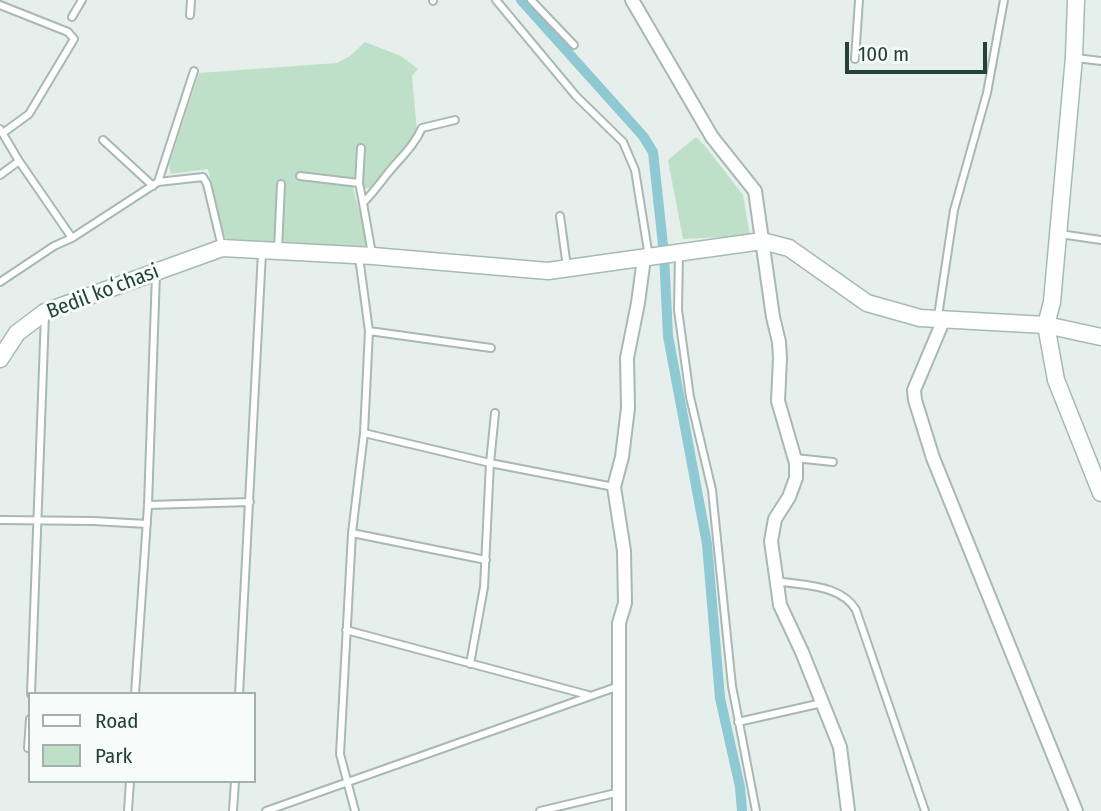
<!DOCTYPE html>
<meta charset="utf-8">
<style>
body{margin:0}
#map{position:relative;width:1101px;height:811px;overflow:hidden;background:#e6efeb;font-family:"Fira Sans Condensed",sans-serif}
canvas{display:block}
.legend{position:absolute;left:28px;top:692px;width:228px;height:91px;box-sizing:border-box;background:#f7fbf9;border:2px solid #a3b1ad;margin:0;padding:9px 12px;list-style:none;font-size:21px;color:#24423a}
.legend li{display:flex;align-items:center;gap:14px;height:35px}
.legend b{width:35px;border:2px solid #a3b1ad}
.scale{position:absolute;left:845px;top:42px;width:142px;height:32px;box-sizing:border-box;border:4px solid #24423a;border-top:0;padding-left:9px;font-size:21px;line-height:24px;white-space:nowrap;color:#24423a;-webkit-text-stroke:5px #f7fbf9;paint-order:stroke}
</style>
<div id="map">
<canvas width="1101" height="811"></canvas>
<ul class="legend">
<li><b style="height:9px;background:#fff"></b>Road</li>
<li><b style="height:19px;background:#bfe0c8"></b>Park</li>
</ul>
<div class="scale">100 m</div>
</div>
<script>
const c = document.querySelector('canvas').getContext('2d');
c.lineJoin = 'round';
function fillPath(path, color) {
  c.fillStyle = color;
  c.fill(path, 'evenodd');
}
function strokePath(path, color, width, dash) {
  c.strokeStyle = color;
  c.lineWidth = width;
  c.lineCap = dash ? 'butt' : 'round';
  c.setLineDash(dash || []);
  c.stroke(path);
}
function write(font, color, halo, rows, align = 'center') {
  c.font = font + ' "Fira Sans Condensed",sans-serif';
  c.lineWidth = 6;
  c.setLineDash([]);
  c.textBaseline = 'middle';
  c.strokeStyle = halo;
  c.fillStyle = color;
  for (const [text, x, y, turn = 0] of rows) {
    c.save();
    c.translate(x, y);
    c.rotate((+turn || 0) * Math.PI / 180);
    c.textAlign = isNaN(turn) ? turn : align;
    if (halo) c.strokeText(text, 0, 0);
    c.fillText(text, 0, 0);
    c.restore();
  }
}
const green = new Path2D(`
 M365 42 401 56 418 69 412 76 417 131 408 149 387 167 375 188H353L366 235 365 248 228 239 223 236 208 169 171 174 169 165 199 73 337 63 350 56Z
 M696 137 706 147 743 195 750 236 683 239 668 160Z`);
const canal = new Path2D(`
 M521 0 643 136 653 152 664 254 668 336 707 544 720 698 740 787 742 811`);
const lane = new Path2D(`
 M496 0 576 96 623 142 635 170 649 257
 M531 0 574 45
 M433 1V0
 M0 5 68 32 74 39 29 114 3 133
 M190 15 191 0
 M72 17 82 0
 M1076 58 1101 61
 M855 59 859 0
 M0 129 19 161 72 238
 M103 140 153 186
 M0 175 19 161
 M300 176 359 183 363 203
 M158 182 194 71
 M359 183 361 148
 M560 216 567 267
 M1060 234 1101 240
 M278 249 281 184
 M679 253 678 310 690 397 712 490 732 686 756 811
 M372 254 363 203C373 193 380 183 388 173 401 157 414 146 422 128L455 120
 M0 282 54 246 72 238 158 182 203 177 207 184 222 247
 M938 316 954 210 987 93 1004 0
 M369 331 491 348
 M364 433 490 463 614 487
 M795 458 833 462
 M148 505 250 502
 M0 520 93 521 147 524
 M352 533 486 560
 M777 581C804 586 841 584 856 610L925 811
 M346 630 588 695
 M470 664 484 587 490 463 495 413
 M31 694 45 314
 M135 694 148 505 156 273
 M239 694 262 252
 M738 722 822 703
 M28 748 30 719
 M128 811 130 781
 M233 811 235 781
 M266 811 619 686
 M355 811 340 754 352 533 364 433 369 331 359 257
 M540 811 620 792`);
const street = new Path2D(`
 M632 0 712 137 755 191 773 317 779 342 780 358 778 401 796 463V478L789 497 775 519 771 541 780 605 802 652 840 747 848 811
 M944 319 914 390 915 400 933 458 1076 811
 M619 811V623L625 603 624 551 614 487 622 457 628 408 627 358 638 303 644 258`);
const secondary = new Path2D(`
 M1076 0 1074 57 1052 302 1046 325 1056 380 1101 493
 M0 359 17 333 45 312 222 248 373 256 548 271 762 241 789 248 867 303 920 318 1046 325 1101 337`);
const streetNames = [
 ["Bedil koʻchasi",103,292,-21]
];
fillPath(green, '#bfe0c8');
strokePath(canal, '#8ec9d4', 10);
strokePath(lane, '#a8b8b2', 10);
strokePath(street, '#a8b8b2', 16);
strokePath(secondary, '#a4bbb3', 19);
strokePath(lane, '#fff', 6);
strokePath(street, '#fff', 12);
strokePath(secondary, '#fff', 16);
write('21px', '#24423a', '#f7fbf9', streetNames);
</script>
